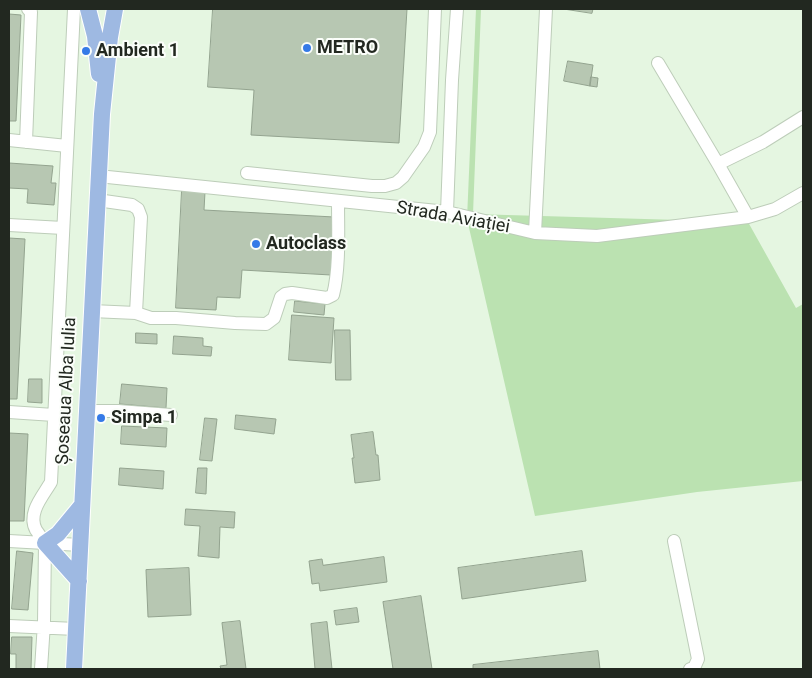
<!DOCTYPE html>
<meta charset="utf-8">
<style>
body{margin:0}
#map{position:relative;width:812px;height:678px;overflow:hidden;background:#e5f6e1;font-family:Roboto,sans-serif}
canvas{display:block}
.frame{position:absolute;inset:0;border:10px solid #222820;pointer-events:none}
</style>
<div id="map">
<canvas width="812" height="678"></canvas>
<div class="frame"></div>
</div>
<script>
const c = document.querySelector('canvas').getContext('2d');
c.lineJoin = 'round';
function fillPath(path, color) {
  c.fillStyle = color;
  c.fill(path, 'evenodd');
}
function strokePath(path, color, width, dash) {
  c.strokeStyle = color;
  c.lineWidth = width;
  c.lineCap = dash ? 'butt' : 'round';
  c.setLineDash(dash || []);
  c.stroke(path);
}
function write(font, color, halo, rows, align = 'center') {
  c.font = font + ' Roboto,sans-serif';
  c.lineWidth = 4;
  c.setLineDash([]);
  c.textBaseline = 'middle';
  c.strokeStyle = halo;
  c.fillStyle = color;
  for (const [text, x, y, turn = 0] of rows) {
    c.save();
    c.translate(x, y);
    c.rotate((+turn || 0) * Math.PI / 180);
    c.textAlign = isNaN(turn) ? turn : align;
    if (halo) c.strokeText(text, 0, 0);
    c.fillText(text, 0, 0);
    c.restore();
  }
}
const green = new Path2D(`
 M476 9H481L473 214 748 222 796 308 803 304V481L697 492 535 516 467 219Z`);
const building = new Path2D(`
 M213 9H407L399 143 251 135 254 90 208 87Z
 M564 9H593L592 13Z
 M9 14 21 15 16 121H9Z
 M568 61 593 65 590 86 564 81Z
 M591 77 598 78 597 87 590 86Z
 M9 163 53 166 51 183H56L54 205 27 203 28 189 9 188Z
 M182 190 205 192 204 210 334 217 331 275 242 270 240 298 217 297 216 310 176 308Z
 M9 238 25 239 17 399H9Z
 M295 301 325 304 324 315 294 312Z
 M292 315 334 318 331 363 289 360Z
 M335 330H350L351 380H336Z
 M136 333 157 334V344L136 343Z
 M174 336 203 338V346L212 347 211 356 173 354Z
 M29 379H42V403L28 402Z
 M122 384 167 388 166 408 120 404Z
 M236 415 276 419 274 434 235 429Z
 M205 418 217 419 212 461 200 460Z
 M122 426 167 428 166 447 121 444Z
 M373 432 376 455H378L380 480 355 483 352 458H354L351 435Z
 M9 433 28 434 24 521H9Z
 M120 468 164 471 163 489 119 485Z
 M198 468H207L206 494 196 493Z
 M186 509 235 512 234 528 220 527 219 558 198 556 200 526 185 525Z
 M17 551 33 553 28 610 12 609Z
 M582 551 586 581 462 599 458 568Z
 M384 557 387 582 320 591 319 583 312 584 309 561 322 559 323 565Z
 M189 568 191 615 148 617 146 570Z
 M421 596 432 669H393L383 602Z
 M357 608 359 622 336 625 334 611Z
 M240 621 246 669H221L220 666 227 665 222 623Z
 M327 622 332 669H315L311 624Z
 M12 637H32L31 669H16V654H11Z
 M598 651 600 669H473V665Z`);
const minor = new Path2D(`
 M74 9 51 482C43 496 27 513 36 530 39 534 42 539 45 543L80 545
 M658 63 718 164 748 217
 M9 140 67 146
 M26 142 31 12 28 9
 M718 164 763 142 803 117
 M247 173 372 186H385L396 183 403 177 424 147 430 132 435 9
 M98 176 447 212 535 233 597 236 748 217 775 209 803 193
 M97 200 132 205 138 209 141 217 136 313
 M447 212 452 80 457 9
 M9 225 63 228
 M535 233 546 9
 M92 311 136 313 151 318H176L235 323 266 324 274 318 281 297 285 294 292 293 327 298 333 295C340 268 338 230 338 201
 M87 411H118L171 415
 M9 412 54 415
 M9 541 45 543 44 623 41 669
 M674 541 698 659 694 668 690 669
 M9 626 76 629`);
const major = new Path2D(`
 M88 9 95 36 99 74
 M79 581 45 543 58 534 82 505
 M74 669 102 114 110 37 115 9`);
const markers = [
 [307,48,5,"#357ae7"],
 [86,51,5,"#357ae7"],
 [256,244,5,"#357ae7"],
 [101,418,5,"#357ae7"]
];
const poiNames = [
 ["METRO",317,48],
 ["Ambient 1",96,51],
 ["Autoclass",266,244],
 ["Simpa 1",111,418]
];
const streetNames = [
 ["Strada Aviației",453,218,10],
 ["Șoseaua Alba Iulia",67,391,-87]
];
fillPath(green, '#bbe2b1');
fillPath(building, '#b7c7b2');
strokePath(building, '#93a38f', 1);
strokePath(minor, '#bdcdb9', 14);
strokePath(major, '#fff', 18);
strokePath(minor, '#fff', 12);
strokePath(major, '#9eb9e2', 16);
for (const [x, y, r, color] of markers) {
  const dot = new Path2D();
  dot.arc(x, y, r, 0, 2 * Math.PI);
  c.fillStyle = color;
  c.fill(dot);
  strokePath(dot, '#fbfefa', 2);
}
write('bold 18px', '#222820', '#fbfefa', poiNames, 'left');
write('18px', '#222820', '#fbfefa', streetNames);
</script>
